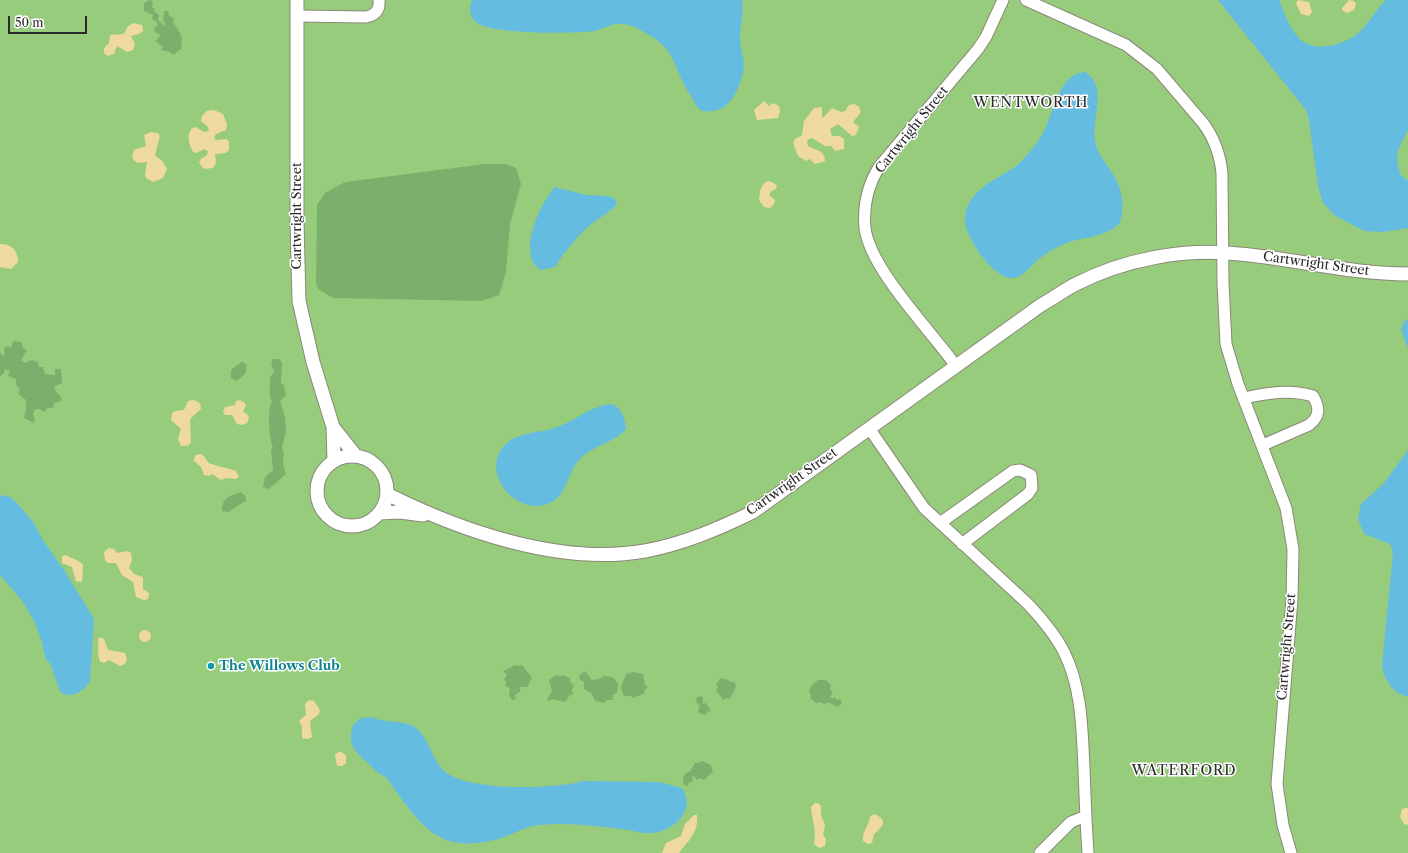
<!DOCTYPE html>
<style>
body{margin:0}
#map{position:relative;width:1408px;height:853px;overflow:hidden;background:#ebe4c4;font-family:"Libre Caslon Text",serif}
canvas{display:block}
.scale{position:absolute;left:8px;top:16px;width:79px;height:18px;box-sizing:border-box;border:2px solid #2b2b2b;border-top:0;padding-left:5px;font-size:12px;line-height:14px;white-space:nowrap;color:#2b2b2b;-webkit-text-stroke:3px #fff;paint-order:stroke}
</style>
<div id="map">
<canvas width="1408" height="853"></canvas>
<div class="scale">50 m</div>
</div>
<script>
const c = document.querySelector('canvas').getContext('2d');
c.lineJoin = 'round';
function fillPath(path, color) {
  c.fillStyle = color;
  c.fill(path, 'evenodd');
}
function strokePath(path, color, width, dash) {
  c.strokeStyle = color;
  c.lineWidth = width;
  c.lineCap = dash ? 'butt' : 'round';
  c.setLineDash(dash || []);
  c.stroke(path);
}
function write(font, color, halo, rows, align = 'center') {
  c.font = font + ' "Libre Caslon Text",serif';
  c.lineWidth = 3;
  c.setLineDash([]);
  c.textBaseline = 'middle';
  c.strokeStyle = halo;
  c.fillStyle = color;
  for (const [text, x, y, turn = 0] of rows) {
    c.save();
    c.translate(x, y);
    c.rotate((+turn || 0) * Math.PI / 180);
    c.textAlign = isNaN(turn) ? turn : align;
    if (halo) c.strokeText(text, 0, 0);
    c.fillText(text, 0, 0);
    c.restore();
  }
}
const green = new Path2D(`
 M0 0H1408V853H0Z`);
const forest = new Path2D(`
 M150 0 153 2 152 8H154L155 12 159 15 158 20 164 26 165 23 163 20 164 11H169L168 14 174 19 173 22 180 33 182 39 181 49 173 55 170 52 161 50 163 47 155 41 161 35 156 33 154 29 158 25 157 22 152 19 153 15 144 11V3Z
 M485 164H506L516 168 521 184 510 224 506 272 499 295 482 301 333 298 318 289 316 283 317 205 325 193 345 182Z
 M13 341 22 342V347L27 350 21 360 25 363 32 360 38 362 39 367H43L45 374 55 375V369H61L62 383 54 387 57 393 60 395 62 401 54 403 53 408H47L45 412 39 409 34 410 33 415 35 419 34 423 24 418 26 410V400L18 394 20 390 16 384V379L8 376 10 371 5 369 4 373 0 376V353L3 356 5 354 4 349 7 346 11 348Z
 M273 359H279L282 362 281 383 284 385 286 395 280 401 285 417 286 432 282 447 284 453 283 464 286 474 269 489 263 487 265 477 273 470 271 450 273 448C269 439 267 408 272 401 267 393 271 386 270 378L274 371 271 363Z
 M241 362H243L246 364C248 374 243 376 236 381L231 378V370Z
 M241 492 246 497V501L237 506 229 512 222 511C222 497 230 496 241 492Z
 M515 665 518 666 522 665 532 678 527 687H519L521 691 515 695 516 699 512 700 509 695 510 688 505 686 506 682 504 679 507 675 503 671Z
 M585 671 592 680 599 679 604 676 614 678 618 684 617 693 613 695V700H607L604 703 595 701 592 694 584 689V682L580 680 579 676Z
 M633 672 643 674 645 685 648 687 645 690 644 694 632 698 631 696H624L621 688 626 674Z
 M556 675 561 676 564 675 570 678V681L574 686 572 690 573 695H570L565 702 553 699 548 701 547 700 552 691 549 680Z
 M721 678 728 680 730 682H734L736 686 733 694 731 695V699L727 698 723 700 716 690 718 687 716 684Z
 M818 680H826L831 685 830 688 833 694 830 696 832 699 835 697 837 700 840 699 842 703 837 707 830 703H826L825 705 821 702 816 703 810 698 811 694 809 691 812 685Z
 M700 696 703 697V704L706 703 711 711 706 712 707 715 700 714 698 711 700 706 696 702 697 700 695 699Z
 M702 761 711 765 713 772 704 780 699 778 696 780V778L692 776 693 781 689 783 688 786 684 785 683 777 687 772H690L695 763H699Z`);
const sand = new Path2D(`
 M1298 0 1309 2 1312 12 1309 16 1301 14 1296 3Z
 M1349 0 1354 1 1356 4 1354 10 1347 13 1342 10V8Z
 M134 23 142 25 143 31 139 34 131 36 135 44 133 50 127 52 117 46 114 54 108 56 104 53V48L109 43 110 35 124 34 128 26Z
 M764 101 769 106 773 103 779 106 780 111 778 118 757 120 754 110Z
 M855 104 859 107 861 112 853 122 859 127 856 135 852 136 838 124 830 129 832 136H840L844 139V149L835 151 831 146H825L812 138 807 140 808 146C815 150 825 150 825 161L815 164 810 159 806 161 798 156 793 143 795 139 802 135 804 121 814 108 822 107V117H824L832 108 841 112 845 111 849 105Z
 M214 110 223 114 227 124 226 130 216 134 214 138 216 140 226 139 229 141V150L226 153 215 154 216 163 213 168 204 169 199 163 201 159 207 155 208 151 204 149 197 153 193 152C189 144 186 136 192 128L196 127 204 132 209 131 208 127 201 121 202 116 207 111Z
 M151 132 158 133 160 136 155 155 163 162 167 169 163 178 153 182 146 178 145 174 147 162 137 163 132 158 134 150 146 146 144 135Z
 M768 181 774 183 777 186 776 189 770 192V196L775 200 774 204 770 208 764 207 759 200C760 192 760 184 768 181Z
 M0 244C12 244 18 250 18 262L11 269 0 267Z
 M194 400 200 403 201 409 190 419 191 443 187 446H181L178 439 181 429 171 420 172 413 175 411 184 410 188 401Z
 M240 400 246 404 243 412 247 414 249 418 247 423 242 425 237 424 232 415H225L223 411 225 407 235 405 236 401Z
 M200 454C206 456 205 459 209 463 212 465 232 469 236 471L239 477 236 479 226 478 221 480 212 474 209 476 204 475 201 467 194 461 195 455Z
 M109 548 114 549 117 553 128 551 131 553 132 560 129 568 134 574 143 577V589L149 593 148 599 144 600 136 597 133 582 122 575 116 563H108L105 560 104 552Z
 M66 555C72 559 78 559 83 565L82 582 76 581 72 567 62 563V556Z
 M139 636a6 6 0 1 1 12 0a6 6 0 1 1-12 0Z
 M100 637 104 639 108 650 125 653 127 659 125 664 120 666 109 660 104 663 100 661C97 655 99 646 98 639Z
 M309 700 314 701 320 710 319 714 310 721 312 737 308 739 302 738V727L299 721 306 715 305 704Z
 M338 752H341L346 755V763L342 766H337L335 755Z
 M815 803H818L821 806V815L825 825 823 835 826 839 825 846 819 848 814 844C817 831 812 820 811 807Z
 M1405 808H1408V825L1404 824 1400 817 1402 809Z
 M874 814C889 820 883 827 874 834L872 843 868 844 863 841C862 831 869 826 870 817Z
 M694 815H697C699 832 688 841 679 853H662L666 843 681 836 685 824Z`);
const water = new Path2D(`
 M472 0H742C744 12 740 26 740 39 740 48 744 57 744 66 742 81 734 106 717 110 711 111 704 113 699 109 696 106 693 100 691 96 672 69 679 50 644 32 635 27 627 23 616 24 608 25 601 30 593 31 573 34 495 34 479 24 470 19 468 9 472 0Z
 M1218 0H1279C1284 12 1290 29 1299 38 1314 53 1340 46 1356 35 1368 26 1375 10 1386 0H1408V130L1398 150 1397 160 1400 174 1408 181V228L1383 232 1364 231 1334 215 1327 207 1323 203 1318 186 1309 121 1306 110Z
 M1085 72C1109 87 1091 119 1095 141 1097 152 1103 159 1109 168 1121 185 1126 202 1120 223 1102 240 1083 235 1062 245 1054 248 1046 254 1039 259 1030 266 1025 276 1013 278 995 281 963 235 965 219 967 190 994 181 1015 167 1024 160 1030 151 1037 143 1054 122 1055 74 1085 72Z
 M555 187 586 195 609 196 615 199 617 204C609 213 599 218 590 225 576 238 565 251 555 267L541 270C516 254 540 204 555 187Z
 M1408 319V348L1401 330 1404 322Z
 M612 404C622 408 625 419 626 429 615 442 596 445 583 456 568 468 568 495 550 503 516 518 478 471 506 444 521 430 542 434 560 426 578 419 592 405 612 404Z
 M1408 450V697C1393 693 1385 682 1382 666L1393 552 1390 544 1364 534 1358 519 1361 504 1384 483Z
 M0 495 10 497 16 502 34 523 43 540 66 573 94 619 90 681C84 691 72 700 60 692L50 663 46 660 41 639 34 621 23 602 0 575Z
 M371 717C384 723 400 720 413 726 429 735 431 759 444 771 468 792 554 789 584 781L659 782 682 788C697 810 674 831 652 833 642 834 632 830 622 829 596 826 566 822 540 825 528 826 519 831 509 835 487 844 459 848 438 836 418 825 399 795 386 777 379 774 376 771 371 766 357 752 346 747 353 725L361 718Z`);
const minor = new Path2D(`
 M1026 0 1126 45 1157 69 1203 123C1215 139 1220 154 1222 173L1223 283 1226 344 1238 384 1286 508 1293 549 1292 599 1277 784 1283 825 1291 853
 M297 16 366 17C375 15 380 10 379 0
 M956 366C931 331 870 269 865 228 863 206 868 185 879 167L978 49 986 37 1003 0
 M1244 398C1267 393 1290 389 1313 396 1320 408 1320 416 1309 425L1263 445
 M869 428 924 508 1028 604C1042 619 1055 634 1064 652 1082 688 1082 729 1084 768 1085 796 1086 825 1088 853
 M940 523 1013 471 1020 470 1031 475 1032 488 1028 494 962 544
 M1040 853 1071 822 1086 816`);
const tertiary = new Path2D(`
 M297 0V221L299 301 313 362 333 427 356 456
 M333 427 334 461
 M317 491a35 35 0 1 1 70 0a35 35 0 1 1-70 0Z
 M387 494C461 531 561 566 645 551 683 544 718 529 753 512L1041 305C1052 299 1063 291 1074 285 1124 259 1184 248 1239 254 1296 259 1351 274 1408 274
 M379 513 400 512 423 515`);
const markers = [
 [211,666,4,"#0f9aa8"]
];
const streetNames = [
 ["Cartwright Street",912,130,-51],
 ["Cartwright Street",297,216,-90],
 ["Cartwright Street",1316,264,8],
 ["Cartwright Street",792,482,-35],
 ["Cartwright Street",1287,647,-85]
];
const cultureNames = [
 ["The Willows Club",219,666]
];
const neighbourhoodNames = [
 ["WENTWORTH",1031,103],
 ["WATERFORD",1184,771]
];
fillPath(green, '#98cc7d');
fillPath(forest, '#7ab06c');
fillPath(sand, '#eeda9e');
fillPath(water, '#64bce1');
strokePath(minor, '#8b8878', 13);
strokePath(tertiary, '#8b8878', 15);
strokePath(minor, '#fff', 11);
strokePath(tertiary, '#fff', 13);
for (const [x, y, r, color] of markers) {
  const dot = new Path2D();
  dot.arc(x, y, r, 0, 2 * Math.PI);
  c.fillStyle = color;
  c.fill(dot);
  strokePath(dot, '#fff', 1.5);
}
write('13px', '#2b2b2b', '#fff', streetNames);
write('bold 13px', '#0d838f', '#fff', cultureNames, 'left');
c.letterSpacing = '1px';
write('14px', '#2b2b2b', '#fff', neighbourhoodNames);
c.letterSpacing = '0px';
</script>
